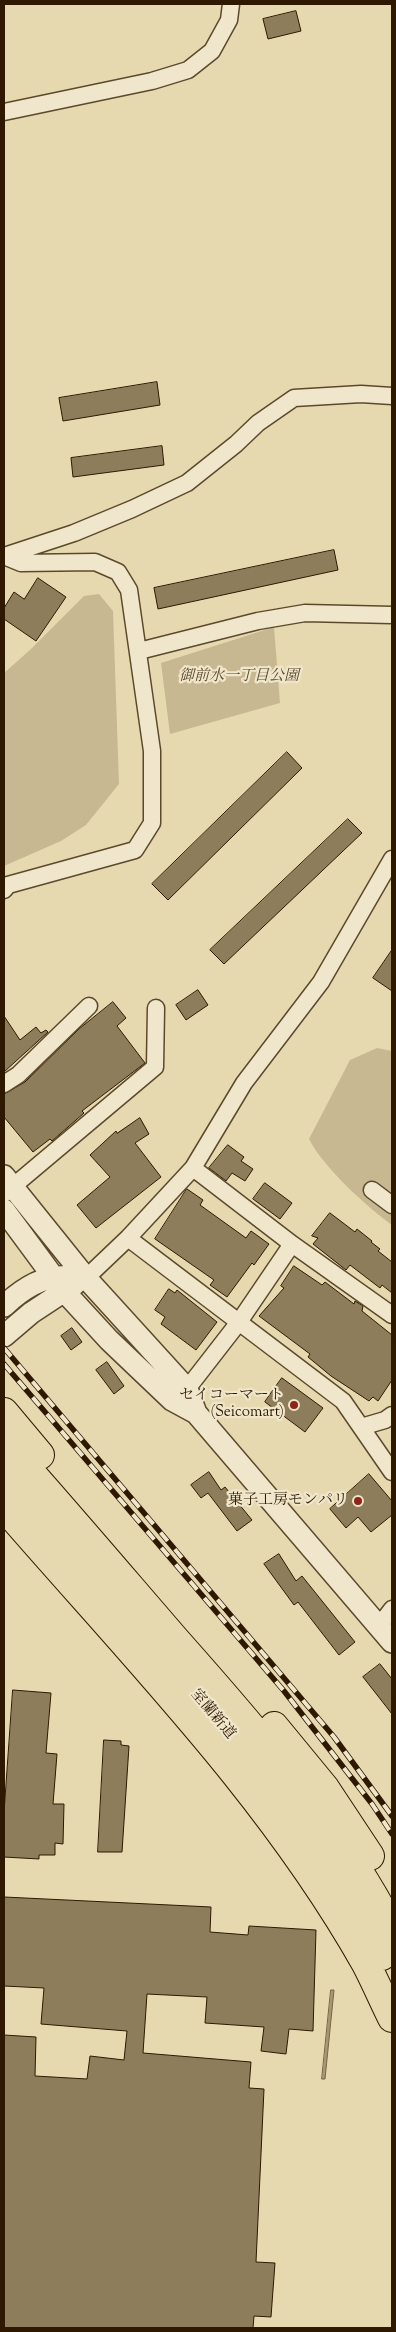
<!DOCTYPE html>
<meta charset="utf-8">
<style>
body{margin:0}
#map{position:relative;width:396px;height:2332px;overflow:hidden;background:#e6d9af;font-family:"Sorts Mill Goudy",serif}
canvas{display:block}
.frame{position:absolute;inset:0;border:5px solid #2e1900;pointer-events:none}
</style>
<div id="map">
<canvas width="396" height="2332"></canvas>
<div class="frame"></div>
</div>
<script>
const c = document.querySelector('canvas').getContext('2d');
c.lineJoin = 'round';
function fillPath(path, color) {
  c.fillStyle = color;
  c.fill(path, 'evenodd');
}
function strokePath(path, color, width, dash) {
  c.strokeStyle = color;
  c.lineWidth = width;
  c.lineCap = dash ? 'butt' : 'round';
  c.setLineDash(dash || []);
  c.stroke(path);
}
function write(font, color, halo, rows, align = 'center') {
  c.font = font + ' "Sorts Mill Goudy","Noto Serif JP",serif';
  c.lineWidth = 4.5;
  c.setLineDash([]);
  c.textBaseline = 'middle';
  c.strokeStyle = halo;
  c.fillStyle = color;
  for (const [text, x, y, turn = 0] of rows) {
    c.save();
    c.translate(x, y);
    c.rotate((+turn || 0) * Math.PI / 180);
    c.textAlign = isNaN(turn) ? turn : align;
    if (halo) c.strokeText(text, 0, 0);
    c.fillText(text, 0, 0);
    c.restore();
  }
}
const green = new Path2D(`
 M99 594 113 611 119 784 86 825 61 841 4 866V673L31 649 84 596Z
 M274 627 280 703 170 734 161 663Z
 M377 1048 392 1051V1225C366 1206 323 1167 309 1139L350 1060Z`);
const water = new Path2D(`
 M331 1990H334L325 2079H322Z`);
const building = new Path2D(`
 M296 11 301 31 268 39 263 19Z
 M157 382 160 405 63 421 59 398Z
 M162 446 164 465 73 477 71 458Z
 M334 550 338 570 158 609 154 588Z
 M38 578 66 597 36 641 4 619V608L14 592 24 599Z
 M287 752 302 768 168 900 152 884Z
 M348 819 362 833 224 964 210 950Z
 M392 950V991L373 978Z
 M198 990 208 1005 186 1020 176 1005Z
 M113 1002 126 1018 117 1026 145 1063 82 1111 84 1113 52 1141 50 1139 33 1152 4 1117V1094L25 1082 79 1029Z
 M4 1016 20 1040 36 1027 41 1033 46 1030 48 1032 4 1072Z
 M140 1118 149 1134 135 1143 161 1177 96 1228 77 1205 110 1177 90 1155 116 1131 117 1133Z
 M228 1145 244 1157 241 1161 253 1169 245 1181 232 1173 226 1181 209 1168Z
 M265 1183 292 1203 280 1219 253 1199Z
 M187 1189 203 1200 200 1205 246 1238 251 1231 269 1244 254 1265 252 1263 227 1297 210 1285 214 1280 155 1239Z
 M330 1213 355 1232 357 1229 372 1241 371 1242 380 1249 378 1251 392 1262V1293L382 1285 380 1288 350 1265 346 1270 313 1244 318 1238 312 1236Z
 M294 1266 322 1285 325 1282 354 1304 355 1301 363 1306 362 1311 392 1335V1380L378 1401 373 1397 369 1401 331 1376 308 1357 310 1354 259 1316 284 1288 281 1286Z
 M169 1289 175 1293 177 1290 217 1322 196 1350 161 1324 165 1317 155 1310Z
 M72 1328 82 1342 71 1350 61 1336Z
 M107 1362 124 1386 114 1394 96 1370Z
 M282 1378 323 1408 305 1432 265 1402Z
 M209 1472 221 1490 225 1487 252 1520 237 1531 208 1493 201 1498 191 1485Z
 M369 1474 392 1501V1515L371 1532 358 1517 346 1528 330 1509Z
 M279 1554 296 1581 302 1576 355 1642 339 1655 298 1602 294 1605 264 1564Z
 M380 1664 392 1679V1714L363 1677Z
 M13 1690 51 1693 46 1753 57 1754 53 1804H64L63 1844 55 1843V1855H39V1859L4 1857V1813Z
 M104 1740 121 1741V1745L129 1746 122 1852H98Z
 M4 1897 211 1907 210 1932 248 1935 249 1926 316 1930 313 2031 289 2029 286 2054 261 2051 264 2027 205 2023 207 1997 147 1994 143 2053 251 2062 249 2088 264 2089 256 2262 275 2263 271 2317 254 2316 253 2328H4V2035L36 2037 35 2076 87 2079 90 2056 124 2060 127 2031 41 2024 44 1988 4 1986Z`);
const minor = new Path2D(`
 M4 112 152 81 188 70 212 51 229 20 231 4
 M4 556 21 563 95 562 118 572 129 590 152 751V823L135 850 8 885 4 890
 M4 556 74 533 132 509 187 483 236 444 258 423 294 398 361 394 392 396
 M139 651 258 621 305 613 392 615
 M4 1084 18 1075 89 1006
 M193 1168 292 1244 392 1315
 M372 1190 392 1205
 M4 1194 155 1067 156 1008
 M128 1238 343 1401 392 1472
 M86 1278 128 1238 193 1168 244 1083 321 982 392 859
 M187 1389 239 1322 292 1244
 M361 1427 385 1420 392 1415
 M379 1626 392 1609`);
const tertiary = new Path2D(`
 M4 1176 86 1278 187 1389 196 1413 392 1642
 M4 1210 63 1290 109 1340 172 1400 196 1413
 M4 1306C20 1291 43 1275 66 1277
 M4 1336 31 1313 75 1284`);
const motorway = new Path2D(`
 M4 1412 40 1455
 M4 1442C62 1507 118 1573 175 1639 254 1728 337 1823 392 1929
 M4 1474C69 1549 135 1624 200 1700 267 1780 335 1862 382 1956
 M4 1507C130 1653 271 1795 366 1964 375 1981 383 2000 392 2018
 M274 1726 325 1788 370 1856`);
const rail = new Path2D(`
 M4 1348 334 1737 392 1816
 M4 1364 284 1691 372 1804 392 1834`);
const markers = [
 [294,1405,5,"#8f2418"],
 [358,1501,5,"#8f2418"]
];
const parkNames = [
 ["御前水一丁目公園",239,677]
];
const poiNames = [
 ["セイコーマート",284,1396],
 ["(Seicomart)",284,1413],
 ["菓子工房モンパリ",348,1501]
];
const streetNames = [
 ["室蘭新道",212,1715,50]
];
fillPath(green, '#c7b891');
fillPath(water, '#a79874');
strokePath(water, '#776546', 1);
fillPath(building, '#8e7d5b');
strokePath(building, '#2e1900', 1);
strokePath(minor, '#5c492c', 19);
strokePath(tertiary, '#5c492c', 24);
strokePath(motorway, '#2e1900', 30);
strokePath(minor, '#efe6cb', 16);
strokePath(tertiary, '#efe6cb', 21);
strokePath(motorway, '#e6d9af', 28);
strokePath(rail, '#2e1900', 5.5);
strokePath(rail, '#efe6cb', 4, [11]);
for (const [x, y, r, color] of markers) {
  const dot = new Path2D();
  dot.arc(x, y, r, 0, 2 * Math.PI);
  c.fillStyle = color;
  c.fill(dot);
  strokePath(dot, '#efe6cb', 2);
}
write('italic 15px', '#5c492c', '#efe6cb', parkNames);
write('15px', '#2e1900', '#efe6cb', poiNames, 'right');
write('15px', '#2e1900', '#efe6cb', streetNames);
</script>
